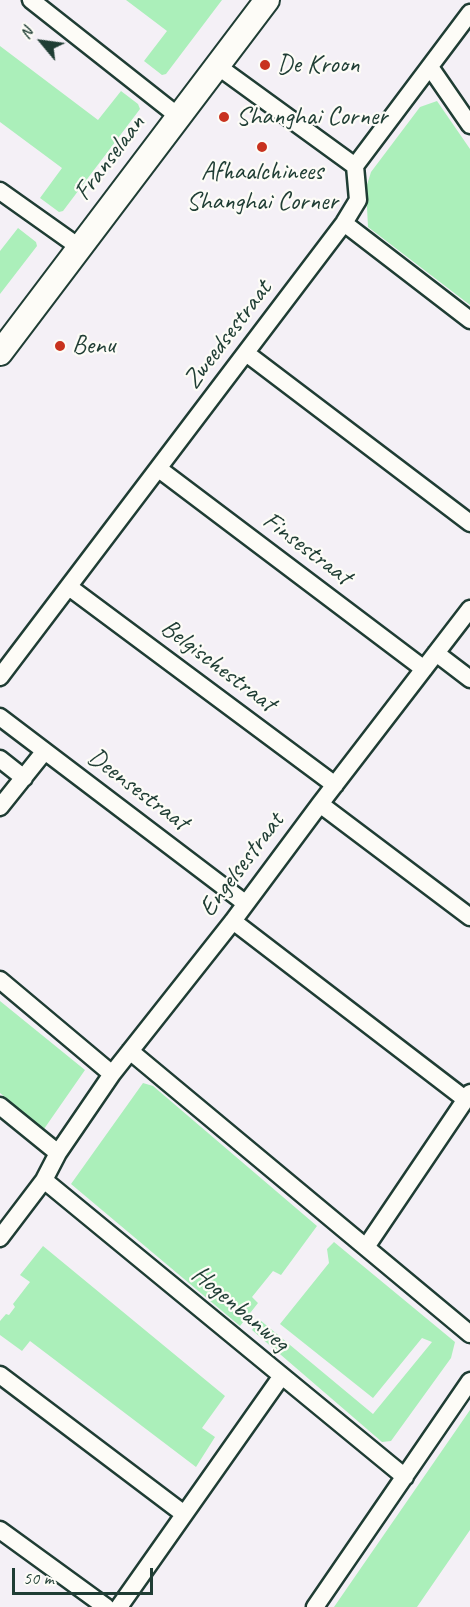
<!DOCTYPE html>
<style>
body{margin:0}
#map{position:relative;width:470px;height:1607px;overflow:hidden;background:#f4f0f6;font-family:Caveat,sans-serif}
canvas{display:block}
.north{position:absolute;left:12px;top:12px;width:60px;height:60px;-webkit-text-stroke:4px #fdfcf7;paint-order:stroke;rotate:299deg;font-size:16px;font-weight:700;line-height:24px;text-align:center;color:#1f3d34}
.north::after{content:'';display:block;margin:auto;width:21px;height:27px;background:#1f3d34;clip-path:polygon(50% 0,100% 100%,50% 72%,0 100%)}
.scale{position:absolute;left:12px;top:1568px;width:141px;height:27px;box-sizing:border-box;border:3px solid #1f3d34;border-top:0;padding-left:8px;font-size:18px;line-height:21px;white-space:nowrap;color:#1f3d34;-webkit-text-stroke:4px #fdfcf7;paint-order:stroke}
</style>
<div id="map">
<canvas width="470" height="1607"></canvas>
<div class="north">N</div>
<div class="scale">50 m</div>
</div>
<script>
const c = document.querySelector('canvas').getContext('2d');
c.lineJoin = 'round';
function fillPath(path, color) {
  c.fillStyle = color;
  c.fill(path, 'evenodd');
}
function strokePath(path, color, width, dash) {
  c.strokeStyle = color;
  c.lineWidth = width;
  c.lineCap = dash ? 'butt' : 'round';
  c.setLineDash(dash || []);
  c.stroke(path);
}
function write(font, color, halo, rows, align = 'center') {
  c.font = font + ' Caveat,sans-serif';
  c.lineWidth = 4.5;
  c.setLineDash([]);
  c.textBaseline = 'middle';
  c.strokeStyle = halo;
  c.fillStyle = color;
  for (const [text, x, y, turn = 0] of rows) {
    c.save();
    c.translate(x, y);
    c.rotate((+turn || 0) * Math.PI / 180);
    c.textAlign = isNaN(turn) ? turn : align;
    if (halo) c.strokeText(text, 0, 0);
    c.fillText(text, 0, 0);
    c.restore();
  }
}
const green = new Path2D(`
 M126 0H222L166 74 162 75 144 61 167 31Z
 M0 46 98 120 121 91 138 104 140 109 63 211 59 212 40 198 62 168 0 122Z
 M437 101 470 149V305L368 227 366 188 371 172 420 107Z
 M18 228 36 242 37 246 0 294V251Z
 M0 1001 85 1070 44 1129 0 1093Z
 M143 1083 153 1086 317 1226 281 1275 273 1271 252 1297 258 1303 240 1326 71 1184Z
 M334 1242 455 1342 451 1358 391 1441 382 1442 252 1330 260 1320 373 1414 432 1342 422 1338 373 1398 280 1324 329 1263 327 1249Z
 M43 1246 225 1396 202 1428 215 1437 196 1467 30 1341 22 1351 0 1335V1321L6 1314 9 1315 15 1307 13 1304 30 1282 20 1275Z
 M470 1410V1530L417 1607H334Z`);
const street = new Path2D(`
 M31 0 178 116
 M216 65 355 166
 M430 67 470 125
 M0 191 79 247
 M344 223 470 320
 M246 353 470 523
 M159 469 424 669
 M69 587 335 785
 M436 653 470 679
 M0 677 344 223 358 200 355 166 470 13
 M0 717 245 903
 M0 759 24 778
 M320 804 470 917
 M0 807 44 752
 M233 921 465 1099
 M0 980 112 1074
 M130 1051 470 1334
 M0 1106 58 1153
 M44 1180 405 1477
 M0 1238 44 1180 58 1153 112 1074 233 921 320 804 470 609
 M366 1247 470 1093
 M0 1375 184 1514
 M0 1530 106 1607
 M119 1607 281 1377
 M315 1607 470 1381`);
const secondary = new Path2D(`
 M0 353 267 0`);
const markers = [
 [265,65,6,"#c8321e"],
 [224,117,6,"#c8321e"],
 [262,147,6,"#c8321e"],
 [60,346,6,"#c8321e"]
];
const poiNames = [
 ["De Kroon",277,65],
 ["Shanghai Corner",236,117],
 ["Afhaalchinees",262,172,"center"],
 ["Shanghai Corner",262,202,"center"],
 ["Benu",72,346]
];
const streetNames = [
 ["Franselaan",110,158,-53],
 ["Zweedsestraat",228,335,-53],
 ["Finsestraat",307,549,37],
 ["Belgischestraat",218,666,37],
 ["Deensestraat",138,790,37],
 ["Engelsestraat",242,865,-53],
 ["Hogenbanweg",240,1309,40]
];
fillPath(green, '#abefba');
strokePath(street, '#1f3d34', 21);
strokePath(secondary, '#1f3d34', 28);
strokePath(street, '#fdfcf7', 16);
strokePath(secondary, '#fdfcf7', 24);
for (const [x, y, r, color] of markers) {
  const dot = new Path2D();
  dot.arc(x, y, r, 0, 2 * Math.PI);
  c.fillStyle = color;
  c.fill(dot);
  strokePath(dot, '#fdfcf7', 2);
}
write('26px', '#1f3d34', '#fdfcf7', poiNames, 'left');
write('26px', '#1f3d34', '#fdfcf7', streetNames);
</script>
